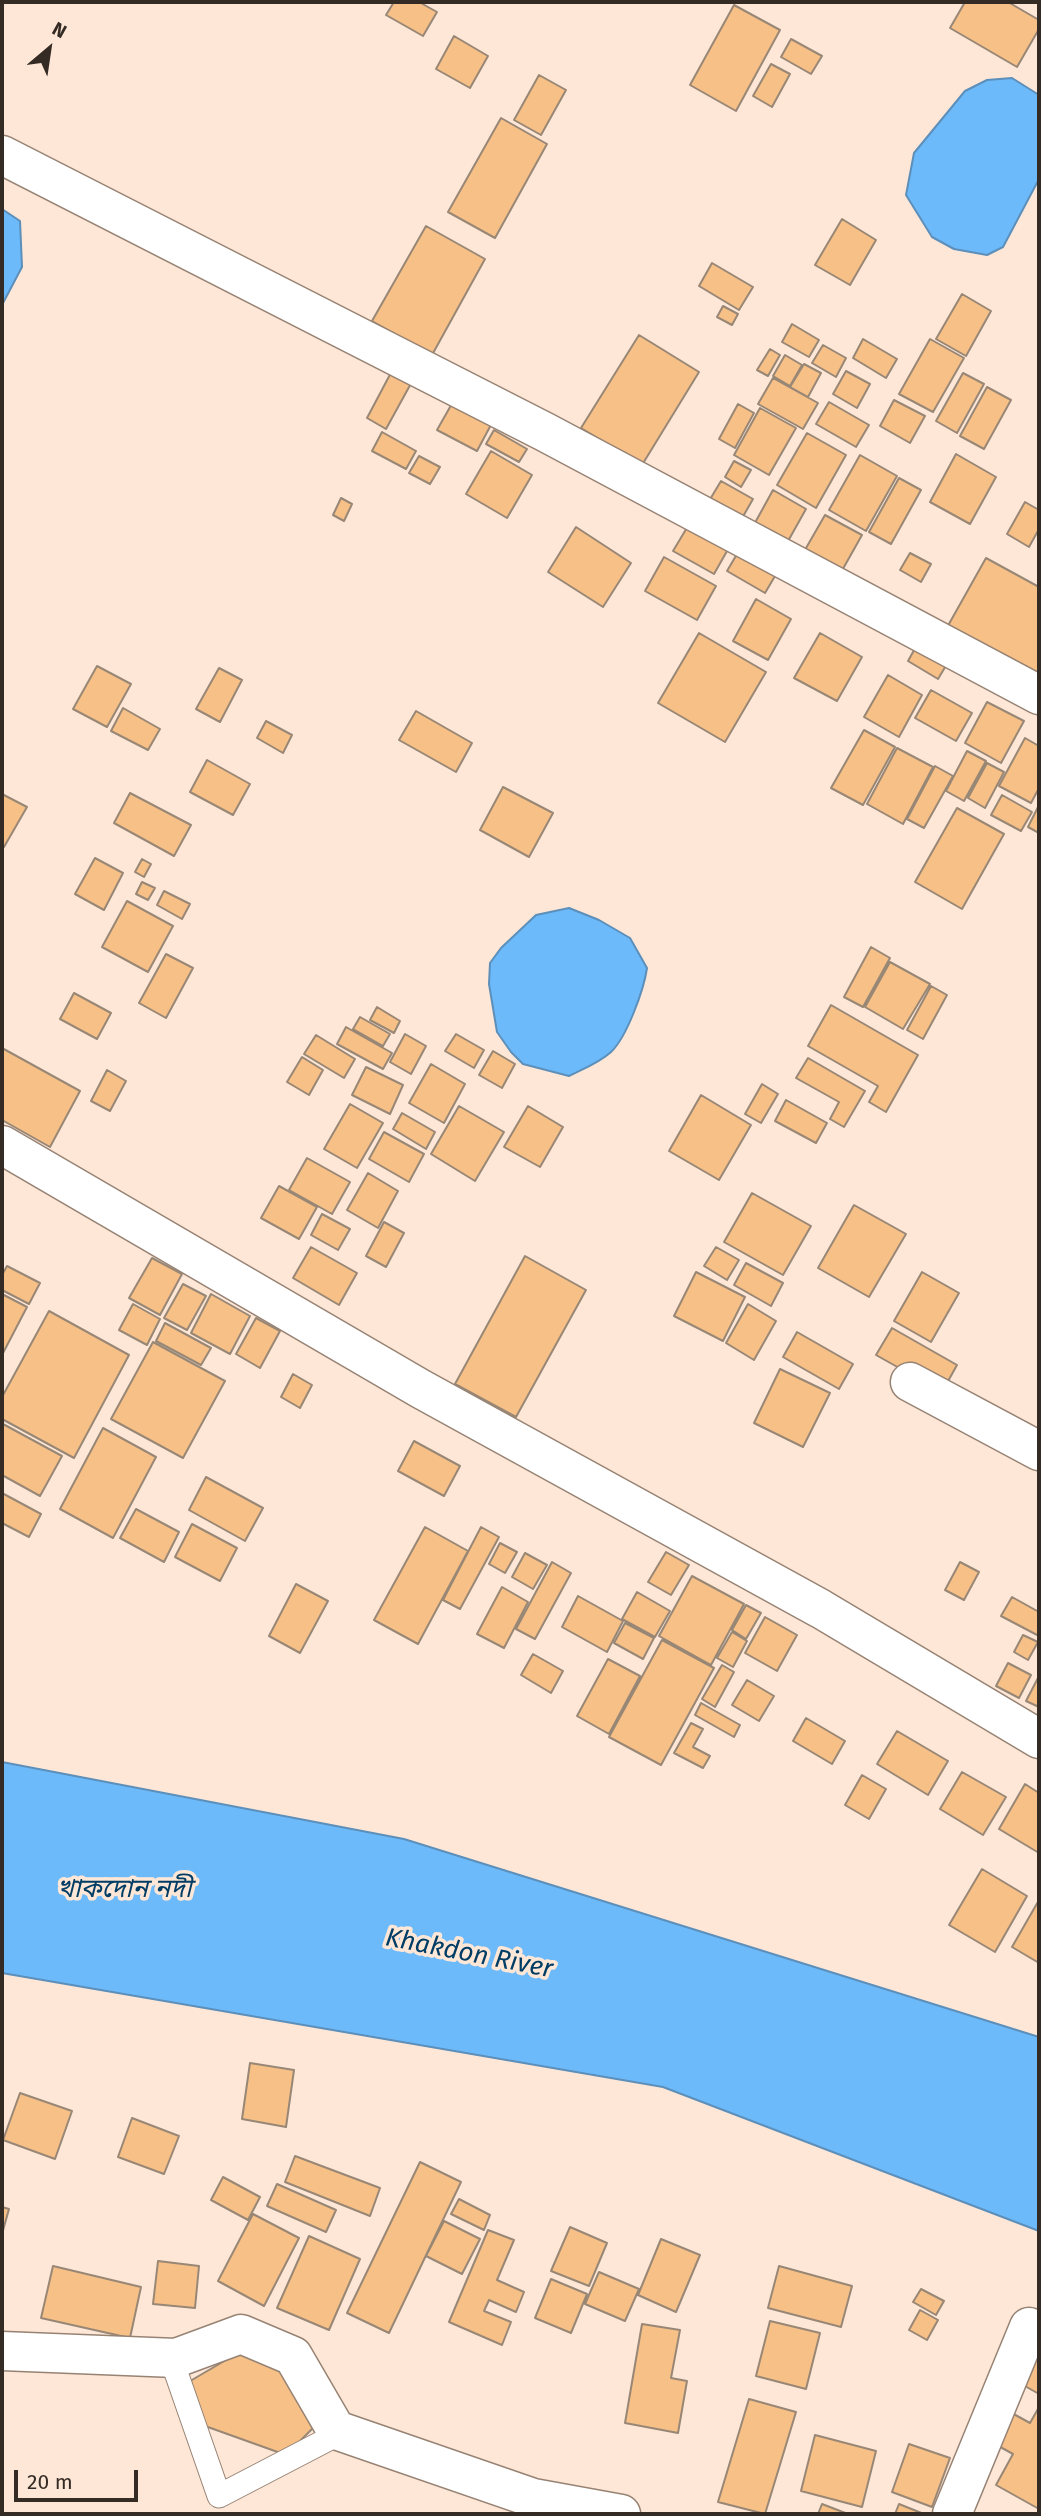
<!DOCTYPE html>
<meta charset="utf-8">
<style>
body{margin:0}
#map{position:relative;width:1041px;height:2516px;overflow:hidden;background:#fee7d7;font-family:"Fira Sans",sans-serif}
canvas{display:block}
.frame{position:absolute;inset:0;border:4px solid #342b25;pointer-events:none}
.north{position:absolute;left:14px;top:14px;width:70px;height:70px;-webkit-text-stroke:5px #fee7d7;paint-order:stroke;rotate:29deg;font-size:19px;font-weight:700;line-height:28px;text-align:center;color:#342b25}
.north::after{content:'';display:block;margin:auto;width:24px;height:32px;background:#342b25;clip-path:polygon(50% 0,100% 100%,50% 72%,0 100%)}
.scale{position:absolute;left:14px;top:2470px;width:124px;height:32px;box-sizing:border-box;border:4px solid #342b25;border-top:0;padding-left:9px;font-size:21px;line-height:24px;white-space:nowrap;color:#342b25;-webkit-text-stroke:5px #fee7d7;paint-order:stroke}
</style>
<div id="map">
<canvas width="1041" height="2516"></canvas>
<div class="frame"></div>
<div class="north">N</div>
<div class="scale">20 m</div>
</div>
<script>
const c = document.querySelector('canvas').getContext('2d');
c.lineJoin = 'round';
function fillPath(path, color) {
  c.fillStyle = color;
  c.fill(path, 'evenodd');
}
function strokePath(path, color, width, dash) {
  c.strokeStyle = color;
  c.lineWidth = width;
  c.lineCap = dash ? 'butt' : 'round';
  c.setLineDash(dash || []);
  c.stroke(path);
}
function write(font, color, halo, rows, align = 'center') {
  c.font = font + ' "Fira Sans","Noto Sans Bengali",sans-serif';
  c.lineWidth = 7;
  c.setLineDash([]);
  c.textBaseline = 'middle';
  c.strokeStyle = halo;
  c.fillStyle = color;
  for (const [text, x, y, turn = 0] of rows) {
    c.save();
    c.translate(x, y);
    c.rotate((+turn || 0) * Math.PI / 180);
    c.textAlign = isNaN(turn) ? turn : align;
    if (halo) c.strokeText(text, 0, 0);
    c.fillText(text, 0, 0);
    c.restore();
  }
}
const water = new Path2D(`
 M1012 78 1039 95V179L1003 247 987 255 954 249 932 237 906 195 914 153 965 91 987 80Z
 M2 209 20 221 22 267 2 305Z
 M569 908 599 920 630 938 647 968C644 989 627 1037 611 1052 599 1063 583 1069 569 1076L523 1064 511 1052 497 1032 489 984 490 963 501 948 536 915Z
 M2 1762 404 1839 1039 2037V2231L663 2087 2 1973Z`);
const building = new Path2D(`
 M394 2H419L437 12 423 36 386 15Z
 M965 2H1008L1039 20V29L1017 67 950 28Z
 M734 5 780 30 736 111 690 85Z
 M454 36 488 56 470 88 436 69Z
 M791 39 822 56 811 74 781 57Z
 M771 64 790 74 772 107 753 96Z
 M539 75 566 90 541 135 514 120Z
 M501 118 547 144 495 238 448 212Z
 M842 219 876 240 850 285 815 265Z
 M426 226 485 259 432 355 372 321Z
 M712 263 753 287 739 310 699 286Z
 M962 294 991 311 966 356 936 339Z
 M723 306 738 314 732 325 717 317Z
 M792 324 819 340 809 357 782 342Z
 M639 335 699 372 642 465 581 428Z
 M863 339 897 359 886 378 853 358Z
 M930 339 964 358 933 412 899 394Z
 M823 345 846 358 836 377 812 363Z
 M770 349 780 355 768 376 757 370Z
 M785 355 802 365 790 386 773 376Z
 M804 364 821 373 808 397 790 387Z
 M394 367 414 378 386 429 367 418Z
 M846 371 870 384 857 408 833 394Z
 M963 373 984 384 957 433 936 421Z
 M773 378 818 403 803 429 758 404Z
 M987 387 1011 400 984 449 960 436Z
 M454 400 493 421 477 451 437 430Z
 M894 400 925 416 910 443 880 426Z
 M829 402 869 425 856 447 816 424Z
 M738 404 754 413 735 448 719 439Z
 M760 408 796 428 769 475 734 455Z
 M494 430 527 449 519 462 486 444Z
 M382 432 416 451 406 469 372 451Z
 M807 433 846 455 816 508 777 485Z
 M491 451 532 475 507 518 466 494Z
 M956 454 996 477 970 524 930 502Z
 M860 455 897 476 866 531 829 510Z
 M419 456 440 467 430 484 409 473Z
 M734 461 751 470 741 487 725 477Z
 M899 478 921 490 891 544 869 532Z
 M721 481 753 499 741 520 709 501Z
 M773 490 806 509 778 559 745 541Z
 M341 498 352 504 344 521 333 515Z
 M1025 502 1039 510V529L1029 547 1007 534Z
 M825 515 862 535 835 583 798 562Z
 M691 521 731 544 714 574 673 551Z
 M576 527 631 563 603 607 548 572Z
 M740 549 778 571 765 593 727 571Z
 M910 553 931 564 921 582 900 570Z
 M664 557 716 586 697 620 645 591Z
 M986 558 1039 587V704L936 647Z
 M756 599 791 619 768 660 733 641Z
 M699 633 766 672 725 742 658 703Z
 M820 633 862 657 837 701 794 678Z
 M922 636 953 654 938 679 908 661Z
 M97 666 131 684 107 727 73 709Z
 M219 668 242 680 220 722 196 709Z
 M888 675 922 695 899 737 864 717Z
 M931 690 972 713 956 741 915 718Z
 M987 702 1024 721 1001 763 965 743Z
 M123 708 160 729 148 750 111 731Z
 M416 711 472 743 456 772 399 740Z
 M266 721 292 735 283 753 257 738Z
 M864 730 895 747 863 805 831 788Z
 M1025 738 1039 746V788L1031 803 999 786Z
 M897 748 933 767 903 824 867 804Z
 M967 751 986 761 964 801 946 791Z
 M207 760 250 784 233 815 190 792Z
 M987 763 1004 772 985 808 968 798Z
 M935 766 953 776 924 828 907 819Z
 M503 787 553 813 529 857 480 830Z
 M130 793 191 825 174 856 114 823Z
 M2 794 27 807 4 847 2 846Z
 M1002 795 1032 812 1021 831 991 815Z
 M1039 805V833L1028 827Z
 M957 808 1004 834 962 909 915 882Z
 M95 858 123 873 104 910 75 894Z
 M142 859 151 864 144 877 135 872Z
 M142 882 155 888 148 900 136 894Z
 M164 891 190 904 182 919 157 905Z
 M127 901 173 926 148 972 102 947Z
 M871 947 890 958 863 1007 844 997Z
 M166 954 193 968 166 1018 139 1003Z
 M890 962 930 984 903 1029 865 1007Z
 M931 986 947 995 923 1039 907 1030Z
 M74 993 111 1013 97 1039 60 1019Z
 M831 1005 918 1055 886 1112 869 1102 878 1086 808 1046Z
 M377 1007 400 1021 394 1033 370 1020Z
 M360 1017 390 1034 383 1046 353 1029Z
 M346 1027 392 1053 383 1069 337 1044Z
 M405 1034 426 1046 411 1074 390 1062Z
 M456 1034 484 1050 474 1068 445 1051Z
 M316 1035 355 1059 344 1078 304 1054Z
 M2 1048 80 1091 50 1147 2 1120Z
 M493 1051 515 1064 502 1088 479 1075Z
 M302 1057 323 1070 309 1095 287 1082Z
 M808 1058 865 1091 844 1127 830 1119 839 1102 796 1078Z
 M431 1064 465 1084 444 1123 409 1103Z
 M366 1067 403 1085 390 1114 352 1095Z
 M107 1070 126 1081 110 1111 91 1101Z
 M762 1084 778 1094 761 1123 745 1114Z
 M701 1095 751 1125 719 1180 669 1151Z
 M786 1100 827 1123 816 1143 775 1121Z
 M350 1104 383 1123 357 1168 324 1149Z
 M459 1106 504 1132 475 1181 431 1154Z
 M528 1106 563 1127 540 1167 504 1147Z
 M402 1113 435 1132 426 1149 393 1129Z
 M384 1132 424 1154 409 1182 369 1159Z
 M307 1158 350 1182 332 1214 289 1190Z
 M368 1173 398 1191 378 1228 347 1210Z
 M279 1186 317 1207 299 1239 261 1218Z
 M752 1193 811 1226 783 1275 724 1242Z
 M854 1205 906 1234 869 1297 818 1268Z
 M322 1214 350 1229 338 1250 311 1235Z
 M384 1222 404 1233 386 1267 366 1256Z
 M311 1247 357 1273 339 1305 293 1278Z
 M716 1247 739 1260 727 1280 704 1266Z
 M525 1256 586 1290 516 1417 455 1384Z
 M152 1258 182 1274 160 1315 129 1298Z
 M746 1263 783 1283 771 1306 734 1285Z
 M7 1266 40 1283 29 1304 2 1290V1275Z
 M696 1272 745 1297 723 1341 674 1316Z
 M922 1272 959 1293 931 1342 894 1321Z
 M183 1284 206 1296 187 1330 164 1318Z
 M2 1294 27 1307 2 1355Z
 M211 1294 250 1316 230 1354 191 1333Z
 M133 1304 160 1319 147 1345 119 1330Z
 M748 1304 776 1321 754 1360 726 1343Z
 M49 1311 129 1355 74 1458 2 1419V1397Z
 M256 1318 280 1331 260 1368 236 1354Z
 M165 1323 211 1348 201 1365 156 1341Z
 M892 1328 957 1365 942 1392 876 1355Z
 M797 1332 853 1364 839 1389 783 1357Z
 M153 1342 225 1381 183 1458 111 1419Z
 M780 1369 830 1393 803 1447 754 1423Z
 M293 1374 312 1385 300 1408 281 1397Z
 M3 1424 62 1456 40 1496 2 1475Z
 M103 1428 156 1457 113 1538 60 1509Z
 M414 1441 460 1466 444 1496 398 1471Z
 M206 1477 263 1508 245 1541 189 1510Z
 M2 1493 41 1514 29 1537 2 1523Z
 M136 1509 179 1532 164 1562 120 1538Z
 M192 1524 237 1548 220 1581 175 1557Z
 M425 1527 468 1551 418 1644 374 1620Z
 M481 1527 499 1537 460 1609 443 1600Z
 M500 1543 517 1552 505 1573 489 1564Z
 M666 1552 689 1565 671 1595 648 1582Z
 M525 1553 547 1565 533 1589 512 1577Z
 M552 1562 571 1573 535 1639 516 1629Z
 M960 1562 979 1572 964 1600 945 1590Z
 M692 1576 744 1604 711 1665 659 1636Z
 M296 1584 328 1601 300 1653 269 1636Z
 M502 1587 528 1602 504 1648 477 1634Z
 M637 1592 670 1611 655 1637 622 1619Z
 M578 1596 623 1621 607 1652 562 1627Z
 M1012 1597 1039 1612V1636L1001 1616Z
 M746 1605 761 1613 746 1639 732 1630Z
 M765 1617 797 1635 777 1671 745 1653Z
 M625 1623 654 1638 643 1659 614 1643Z
 M732 1632 747 1641 733 1667 717 1658Z
 M1023 1635 1038 1642 1028 1660 1014 1652Z
 M662 1640 714 1668 661 1765 609 1737Z
 M533 1654 563 1671 551 1693 521 1675Z
 M608 1659 640 1676 609 1734 577 1716Z
 M1008 1663 1031 1675 1019 1698 996 1686Z
 M722 1665 734 1672 715 1707 702 1699Z
 M1039 1676V1707L1026 1701Z
 M747 1680 774 1696 759 1721 732 1705Z
 M701 1703 740 1725 734 1737 695 1715Z
 M806 1718 845 1741 832 1764 793 1741Z
 M691 1723 703 1729 693 1747 710 1756 703 1768 674 1753Z
 M897 1731 948 1761 928 1795 877 1764Z
 M962 1772 1006 1797 983 1835 940 1809Z
 M862 1775 886 1789 869 1819 845 1805Z
 M1025 1784 1039 1793V1853L999 1829Z
 M982 1869 1027 1896 995 1952 949 1925Z
 M1039 1900V1963L1012 1947Z
 M250 2063 294 2070 286 2127 242 2119Z
 M20 2093 72 2111 55 2159 3 2140Z
 M132 2118 179 2136 164 2174 118 2157Z
 M295 2156 380 2188 370 2216 285 2182Z
 M420 2162 461 2182 389 2333 347 2313Z
 M223 2177 260 2197 248 2220 211 2200Z
 M277 2184 336 2210 326 2232 267 2206Z
 M459 2199 490 2215 484 2230 451 2214Z
 M2 2207 9 2209 2 2234Z
 M253 2214 299 2238 264 2306 218 2281Z
 M444 2221 480 2239 462 2274 426 2256Z
 M570 2227 607 2243 589 2286 551 2271Z
 M488 2230 514 2240 497 2280 524 2292 516 2312 489 2300 484 2311 511 2322 502 2345 449 2322Z
 M309 2236 360 2259 329 2330 277 2308Z
 M661 2239 700 2255 676 2312 638 2295Z
 M158 2261 199 2266 195 2308 153 2304Z
 M53 2266 141 2287 130 2338 41 2318Z
 M779 2266 852 2286 841 2327 768 2308Z
 M599 2272 639 2289 625 2321 585 2304Z
 M551 2279 587 2294 571 2333 535 2318Z
 M921 2289 944 2301 936 2315 913 2302Z
 M920 2310 938 2320 927 2340 909 2330Z
 M770 2321 820 2333 806 2389 756 2376Z
 M642 2324 680 2330 671 2378 687 2381 678 2433 625 2423Z
 M1034 2350 1039 2353V2394L1016 2381Z
 M238 2353 290 2374 314 2427 286 2455 205 2426 185 2384Z
 M749 2399 796 2412 765 2514 718 2502Z
 M1039 2407V2509L996 2485 1013 2454 993 2443 1010 2412 1030 2423Z
 M815 2435 876 2451 862 2507 801 2491Z
 M909 2444 950 2458 932 2507 892 2492Z
 M822 2504 848 2514H818Z
 M899 2504 924 2514H895Z`);
const service = new Path2D(`
 M171 2358 219 2496 342 2432`);
const minor = new Path2D(`
 M2 155 545 432 1039 695
 M910 1382 1039 1451
 M2 2351 176 2358 241 2334 293 2356 336 2430 533 2498 621 2514
 M952 2514 1029 2327`);
const tertiary = new Path2D(`
 M2 1145 421 1389 821 1609 1039 1739`);
const waterNames = [
 ["খাকদোন নদী",124,1890],
 ["Khakdon River",469,1954,11]
];
fillPath(water, '#6dbafa');
strokePath(water, '#5c8fba', 2);
fillPath(building, '#f7c087');
strokePath(building, '#998776', 2);
strokePath(service, '#978374', 25);
strokePath(minor, '#978374', 41);
strokePath(tertiary, '#978374', 41);
strokePath(service, '#fff', 23);
strokePath(minor, '#fff', 38);
strokePath(tertiary, '#fff', 38);
write('italic 26px', '#003d65', '#fee7d7', waterNames);
</script>
